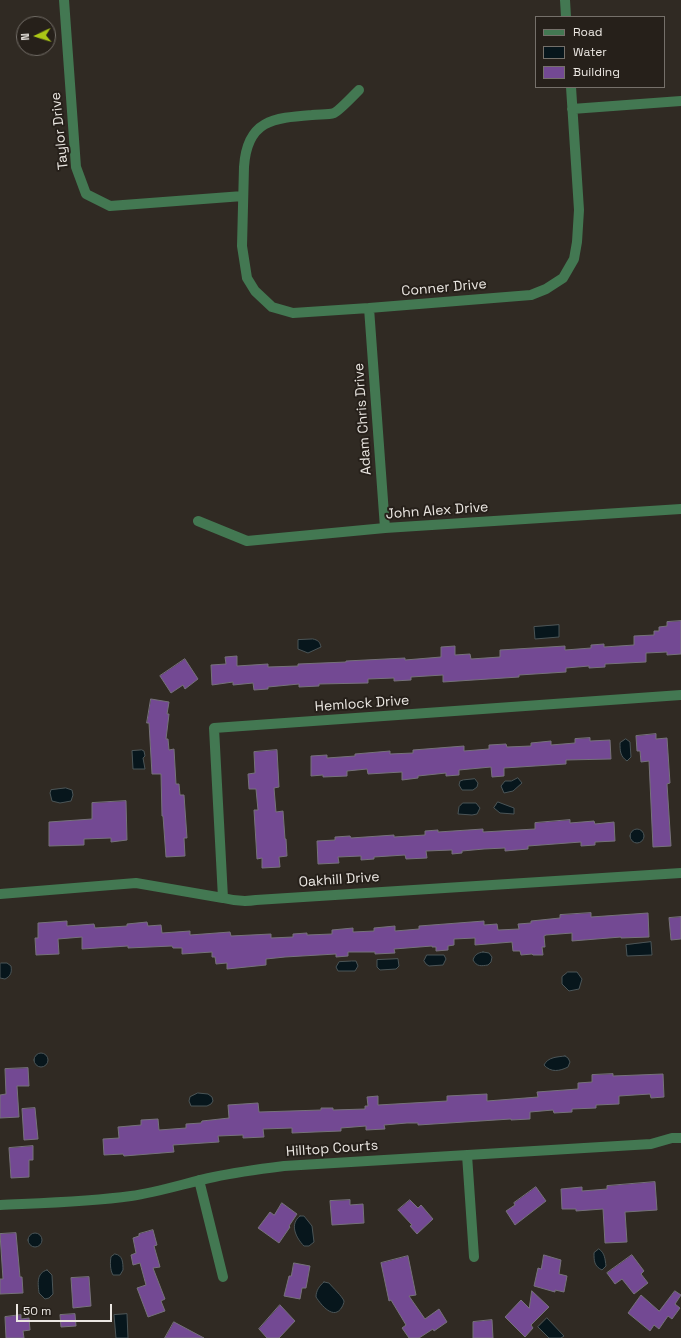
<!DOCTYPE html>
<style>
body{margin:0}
#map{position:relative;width:681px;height:1338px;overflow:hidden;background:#302a23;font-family:"Space Grotesk",sans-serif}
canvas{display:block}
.legend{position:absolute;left:535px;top:16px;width:130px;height:72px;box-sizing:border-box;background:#26201a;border:1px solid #75706a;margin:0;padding:5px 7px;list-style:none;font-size:12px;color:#ebe7e2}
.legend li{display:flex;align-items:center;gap:8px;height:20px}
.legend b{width:20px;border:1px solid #75706a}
.north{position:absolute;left:16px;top:16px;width:40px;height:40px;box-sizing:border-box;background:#26201a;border:1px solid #75706a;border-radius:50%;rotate:266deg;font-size:11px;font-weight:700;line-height:16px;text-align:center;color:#ebe7e2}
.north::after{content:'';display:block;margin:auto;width:14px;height:18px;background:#abc716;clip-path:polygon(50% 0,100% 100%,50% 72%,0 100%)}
.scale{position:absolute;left:16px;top:1304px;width:96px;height:18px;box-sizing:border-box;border:2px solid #ebe7e2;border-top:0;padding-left:5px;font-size:12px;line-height:14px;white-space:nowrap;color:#ebe7e2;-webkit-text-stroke:3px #26201a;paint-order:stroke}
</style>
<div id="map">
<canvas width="681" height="1338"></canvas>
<ul class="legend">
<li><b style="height:5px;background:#437852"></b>Road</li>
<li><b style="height:11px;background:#07161c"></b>Water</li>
<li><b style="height:11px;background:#734993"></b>Building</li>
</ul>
<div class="north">N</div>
<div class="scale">50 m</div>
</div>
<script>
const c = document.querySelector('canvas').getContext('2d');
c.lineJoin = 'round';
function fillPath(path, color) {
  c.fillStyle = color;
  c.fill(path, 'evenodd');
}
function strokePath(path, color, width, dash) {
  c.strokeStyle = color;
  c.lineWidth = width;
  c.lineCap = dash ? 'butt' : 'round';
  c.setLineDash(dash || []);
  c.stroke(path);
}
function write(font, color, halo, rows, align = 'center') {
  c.font = font + ' "Space Grotesk",sans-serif';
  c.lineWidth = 4;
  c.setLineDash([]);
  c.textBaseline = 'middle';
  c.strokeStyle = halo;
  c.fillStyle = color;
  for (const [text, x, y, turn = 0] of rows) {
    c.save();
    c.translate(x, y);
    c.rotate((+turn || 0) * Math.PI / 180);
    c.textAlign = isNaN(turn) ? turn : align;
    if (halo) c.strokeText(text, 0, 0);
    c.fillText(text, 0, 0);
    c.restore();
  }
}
const water = new Path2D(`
 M559 625V637L535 639 534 627Z
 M313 639C318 640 320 642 321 647L308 653 298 649V640Z
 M626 739 630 742 631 757 627 761C620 756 620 751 620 743Z
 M142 750 144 751 145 756 143 758 145 769H133L132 751Z
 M518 778 522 783 513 791 504 793 501 786 505 781H511Z
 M475 779 478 783 477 787 473 790H462L459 785 460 781 463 780Z
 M66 788 72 790 73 795 71 801 60 803 52 801 50 793 51 790Z
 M498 802 514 808V814L500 813 494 808Z
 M463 803H476L480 808 477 814 472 815 458 814 459 807Z
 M630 836a7 7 0 1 1 14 0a7 7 0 1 1-14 0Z
 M651 942 652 955 627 956 626 945Z
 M483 952 489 953 492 957 491 962 488 965C481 966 477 967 473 960 475 954 478 953 483 952Z
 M427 955H444L446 959 443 965 429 966 426 964 424 961Z
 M398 959 399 966 396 969 380 970 377 967V960Z
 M352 961H356L358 966 355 971H338L336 967 339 962Z
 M1 963H7L11 966C12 972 11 976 5 979L0 978V964Z
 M568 972H577L582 979 579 989 569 991 562 984V977Z
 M34 1060a7 7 0 1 1 14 0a7 7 0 1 1-14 0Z
 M565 1056 568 1058 570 1062 568 1067C560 1071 551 1073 544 1065 548 1057 557 1057 565 1056Z
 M198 1093 208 1094 212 1097 213 1101 211 1104 207 1106H191L189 1101 190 1097Z
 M300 1216H304L312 1226 314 1242 309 1246H304C296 1238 289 1224 300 1216Z
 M28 1240a7 7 0 1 1 14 0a7 7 0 1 1-14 0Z
 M599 1249C605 1253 605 1259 606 1266L602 1270C594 1266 594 1261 594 1253Z
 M115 1254C123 1255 123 1263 123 1270L120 1275H113C110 1270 110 1262 111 1257Z
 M47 1270 52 1275 53 1294 49 1298 45 1299 39 1293C38 1284 36 1273 47 1270Z
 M324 1282 329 1283C333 1288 342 1296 344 1301 344 1303 343 1305 342 1307 334 1321 321 1305 316 1297 316 1291 319 1286 324 1282Z
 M127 1314 128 1338H116L114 1315Z
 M547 1318 564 1336 561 1338H549L538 1327Z`);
const building = new Path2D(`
 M681 621V654L667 655V652L646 653V662L605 664V667L589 668V666L566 668V672L519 675V677L443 682V675L411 677V680L394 681V678L368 679V683L319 684V686L299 687V684L268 687V689L254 690 253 683 233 685V682L212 685 211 665 226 664 225 657 237 656V666L268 664V667L298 666V664L346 662V661L405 658V660L441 657V647L455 646V655L470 654 471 659 500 657V650L565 646V650L591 648V645L604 644V647L634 645V636L654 635V631H659V627L667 626V622Z
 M185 659 198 679 185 689 183 685 171 693 160 676Z
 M151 699 169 702 167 714H169L166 739H168L169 750 174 749 176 784H179L180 795H184L187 838H184L185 856 166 857 163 816H162L161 774H152L149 723H147Z
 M656 734V739L667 738 670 783 667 784 671 846 653 847 649 761 641 762 640 751H637L636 736Z
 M590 738V741L610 740 611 759 566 760V764L504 768V776L492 777 491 767 459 770V775L446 776V773L418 776V778L402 780V772L368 774 367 769 347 771V776L323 777V775L311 776V756L327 755V758L355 756V754L390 751V754L413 753V750L464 746V751L489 749V745L506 744 507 747 531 746V743L551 741V745L575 743V739Z
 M277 750 279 787 274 788 276 812 283 811 285 839H286L287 856 279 857 280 867 262 868V858L257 859 254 810H258L256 789H249L248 774 255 773 254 752Z
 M126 801 127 840 111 842V838L84 839V845L49 846V822L92 819V803Z
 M570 820V823L594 821 595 824 614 822 615 841 595 842V845L581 846V842L528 846V849L505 851V848L484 849 462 851V853L452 854V850L426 851 427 858 406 859 405 855 374 857V859L361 860V856L338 857 339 863 318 864 317 841 335 840V837L350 836 351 838 394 835V837L425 835V831L438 830V832L483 829V832L535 829V823Z
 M591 913V917L648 913 649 937 621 938V937L572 941V933L546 935 544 936 545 947H542L543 955H533L532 954 521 955 520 951H513L512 942 475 945V938L454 939V945L448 946V950L436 951V947H432V946L394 949 395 953 375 954V952H348V956L336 957V954L285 957 266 959V965L227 969V963L216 964 215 957H212V952L182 954V948H173L172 946 128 948V946L82 949V937L58 939 59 954 36 955 35 938H38V923L67 921V926L94 924 95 928 127 926V924L147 922 148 926 161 925 162 933 190 931V935L230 932 231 936 271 934V938L293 937V934L307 933V935L332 934V930L353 928V932L374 931V928L395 926V931L419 929V926L484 921V925L497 924 498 930 519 929 518 924 531 923V921L560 918V915Z
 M681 917V939L671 940 669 918Z
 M28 1068 29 1086H17L19 1117 0 1118V1095L6 1094 5 1069Z
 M613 1074V1076L663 1074 664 1097 651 1098 650 1094 619 1096V1104L596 1105V1108L572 1109V1112L554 1113 553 1110 530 1112V1119L511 1120V1119L418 1125V1123H407L384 1125 385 1129 366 1130V1126L341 1128V1131L315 1132 292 1133V1128L263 1129 264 1137 243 1138V1135L218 1136 219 1142 173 1145 174 1152 124 1156 123 1154 104 1155 103 1139 119 1138 118 1127 141 1125V1120L158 1119 159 1130 186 1128V1124L201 1123 202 1121 229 1118 228 1105 258 1103 259 1112 321 1110V1108H333V1110L365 1109V1106H368L367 1097 378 1096V1105L447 1101V1096L487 1094V1101L538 1097 537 1092 578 1089V1083L592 1082V1075Z
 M35 1108 38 1139 24 1140 22 1109Z
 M33 1146V1160H29V1177L11 1178 9 1148Z
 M655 1182 657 1210 625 1212 627 1242 605 1243 603 1209 576 1211V1209H562L561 1189 582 1187V1191L607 1189V1186Z
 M536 1187 546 1201 515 1225 506 1211 515 1205 514 1203Z
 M350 1200V1205L363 1204 364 1223 332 1225 330 1201Z
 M410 1200 418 1208 421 1205 433 1219 417 1234 410 1226 412 1225 398 1210Z
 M282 1203 297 1214 289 1226 290 1227 279 1243 258 1228 270 1212 274 1215Z
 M153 1230 157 1245 154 1246 160 1267 153 1268 165 1299 161 1301 165 1311 148 1317 137 1288 146 1285 140 1263 133 1265 131 1255 136 1253 133 1238 139 1236V1234Z
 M16 1233 20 1277H22L23 1293 0 1294V1279H3L0 1234Z
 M544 1255 561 1260 559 1274 567 1276 564 1292 555 1290V1292L534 1286 538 1268 541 1269Z
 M632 1255 644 1271 641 1274 648 1283 634 1294 622 1279 615 1284 607 1273Z
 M408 1256 416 1295 409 1296 425 1319 439 1309 447 1322 434 1331 433 1329 419 1338H409L402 1328 406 1325 391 1300 389 1301 381 1263Z
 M294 1263 310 1266 306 1288H302L300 1299 284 1296 289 1276H291Z
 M89 1277 91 1306 73 1308 71 1278Z
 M532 1291 549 1307 531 1325 533 1328 525 1337 505 1317 521 1300 529 1308Z
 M675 1291 681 1295 675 1304 680 1308 672 1319 668 1316 659 1329 654 1325 650 1331 628 1313 641 1295 659 1311Z
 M280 1305 295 1321 279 1338H267L259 1329Z
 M75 1314 76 1326 61 1327 60 1315Z
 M21 1315V1319L29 1318 30 1330 23 1331 24 1338H6L5 1317Z
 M492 1320 493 1338H473V1322Z
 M174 1322 204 1338H165Z`);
const street = new Path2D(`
 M64 0 76 167 86 194 110 206 243 196
 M565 0 566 17
 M359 90C354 95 339 111 334 113 328 115 319 114 312 115 273 118 247 120 244 167L242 246 247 278 255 291 272 307 293 313 369 308 531 295 546 289 563 278 574 259 577 242 579 210 571 87
 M572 109 681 101
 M369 308 385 528
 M198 521 247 541 385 528 681 509
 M0 894 136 883 223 898C235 901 244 902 256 900L681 873
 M223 898 214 728 681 695
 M467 1155 474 1257
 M199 1180 223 1277
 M0 1205C44 1203 88 1202 131 1196 159 1192 186 1183 214 1177 237 1172 260 1169 284 1166L651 1144 672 1138H681`);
const streetNames = [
 ["Taylor Drive",60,131,-96],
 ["Conner Drive",444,288,-5],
 ["Adam Chris Drive",363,419,-94],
 ["John Alex Drive",437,511,-4],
 ["Hemlock Drive",362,704,-4],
 ["Oakhill Drive",339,880,-4],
 ["Hilltop Courts",332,1149,-4]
];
fillPath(water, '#07161c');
strokePath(water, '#4b5557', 1);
fillPath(building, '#734993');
strokePath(building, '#76727a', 1);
strokePath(street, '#437852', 10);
write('14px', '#ebe7e2', '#26201a', streetNames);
</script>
